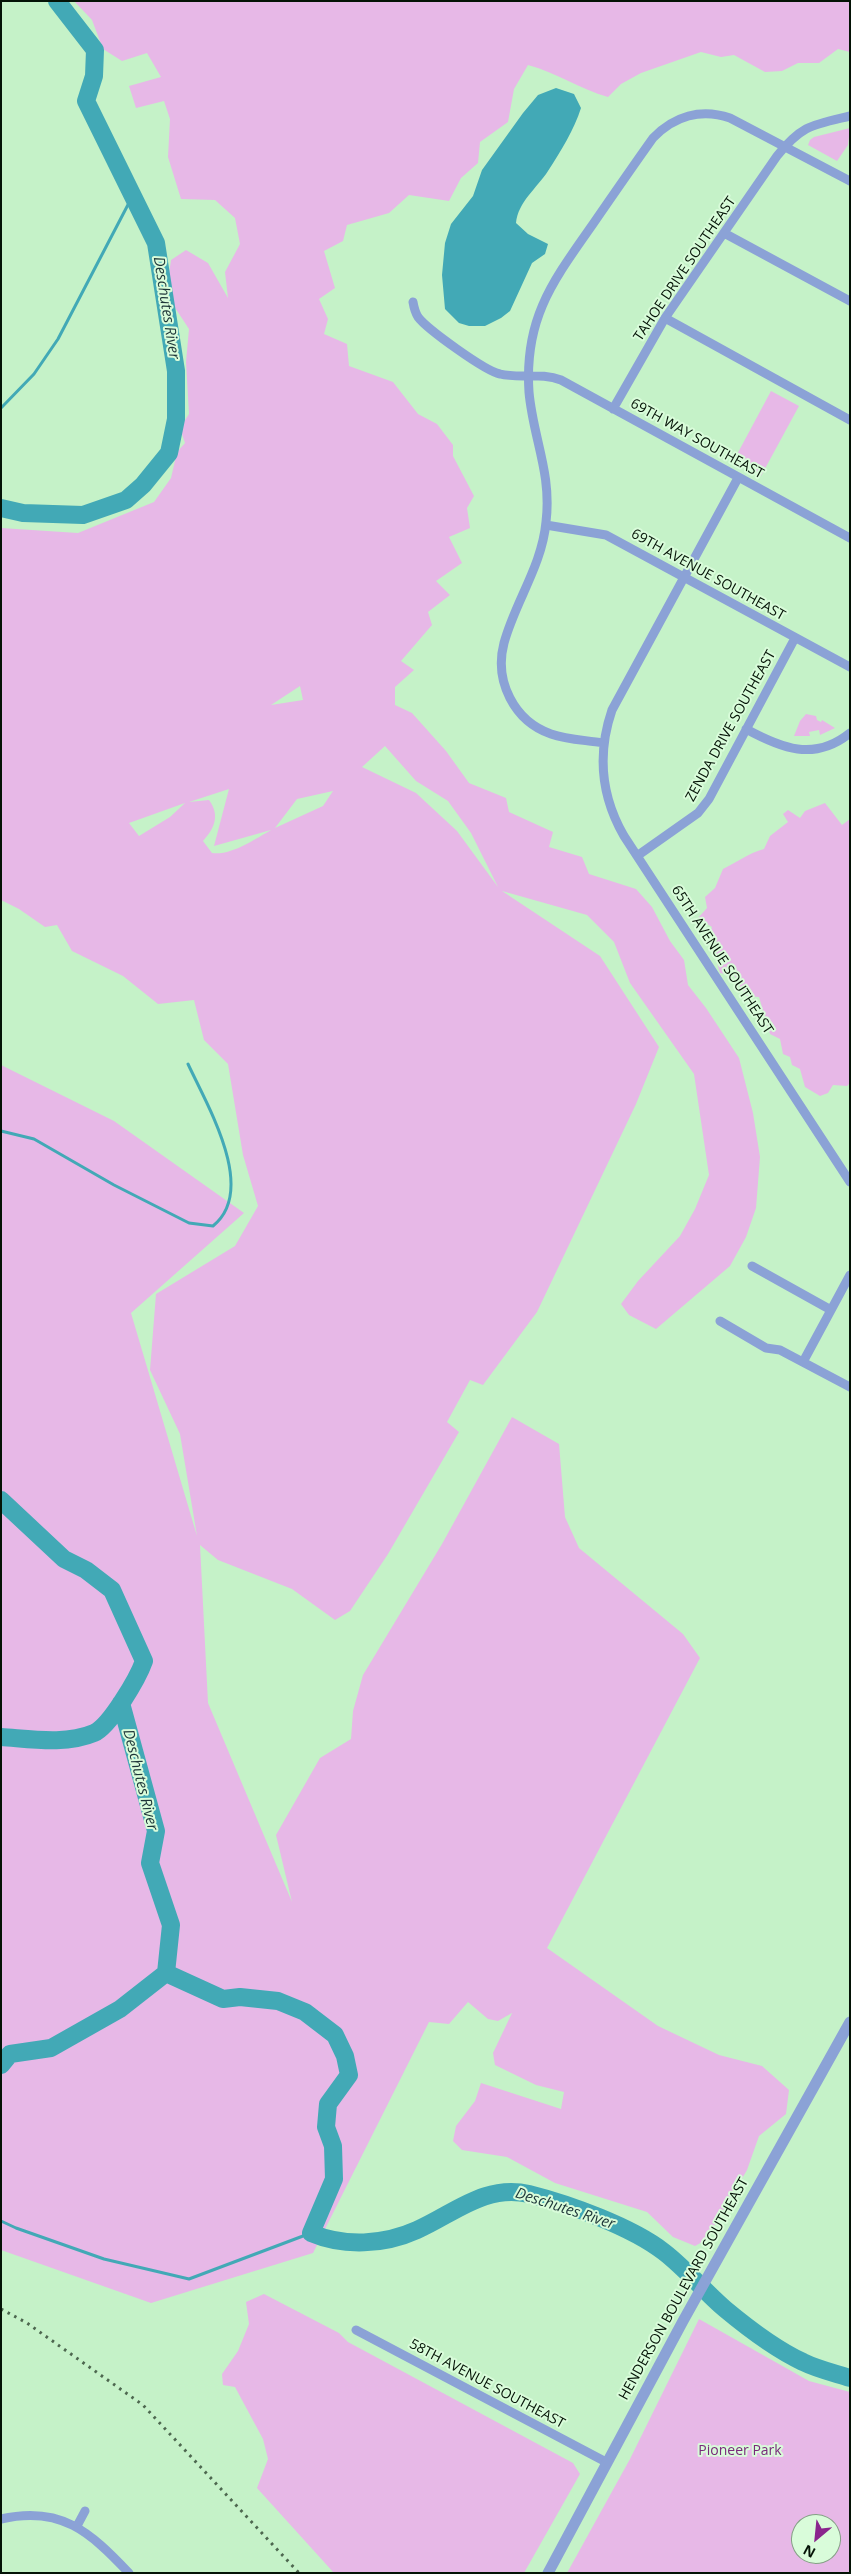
<!DOCTYPE html>
<style>
body{margin:0}
#map{position:relative;width:851px;height:2574px;overflow:hidden;background:#c5f2c8;font-family:"Open Sans",sans-serif}
canvas{display:block}
.frame{position:absolute;inset:0;border:2px solid #041306;pointer-events:none}
.north{position:absolute;left:791px;top:2514px;width:50px;height:50px;box-sizing:border-box;background:#d9fcda;border:1px solid #849f85;border-radius:50%;rotate:208deg;font-size:14px;font-weight:700;line-height:20px;text-align:center;color:#041306}
.north::after{content:'';display:block;margin:auto;width:18px;height:22px;background:#8a258d;clip-path:polygon(50% 0,100% 100%,50% 72%,0 100%)}
</style>
<div id="map">
<canvas width="851" height="2574"></canvas>
<div class="frame"></div>
<div class="north">N</div>
</div>
<script>
const c = document.querySelector('canvas').getContext('2d');
c.lineJoin = 'round';
function fillPath(path, color) {
  c.fillStyle = color;
  c.fill(path, 'evenodd');
}
function strokePath(path, color, width, dash) {
  c.strokeStyle = color;
  c.lineWidth = width;
  c.lineCap = dash ? 'butt' : 'round';
  c.setLineDash(dash || []);
  c.stroke(path);
}
function write(font, color, halo, rows, align = 'center') {
  c.font = font + ' "Open Sans",sans-serif';
  c.lineWidth = 4;
  c.setLineDash([]);
  c.textBaseline = 'middle';
  c.strokeStyle = halo;
  c.fillStyle = color;
  for (const [text, x, y, turn = 0] of rows) {
    c.save();
    c.translate(x, y);
    c.rotate((+turn || 0) * Math.PI / 180);
    c.textAlign = isNaN(turn) ? turn : align;
    if (halo) c.strokeText(text, 0, 0);
    c.fillText(text, 0, 0);
    c.restore();
  }
}
const green = new Path2D(`
 M74 1H850V52L838 49 819 63H798L782 71 765 72 734 55 721 57 701 52 641 73 621 84 608 97C580 89 557 73 528 65L514 89 508 122 480 142 478 163 461 178 449 201 409 195 389 213 347 225 343 241 324 251 335 288 319 299 328 319 324 334 347 344 349 366 393 382 418 414 437 424 453 445V456L474 496 467 508 470 528 449 537 462 563 436 581 450 595 428 612 432 625 401 661 414 670 395 687V705L412 713 446 751 469 783 506 798 509 812 553 832 549 847 582 857 589 874 636 889 652 907 670 941 684 960 688 985 706 1008 739 1058 753 1113 760 1157 756 1208 746 1237 730 1266 656 1329 629 1315 621 1304 638 1281 680 1236 695 1209 709 1175 694 1074 630 983 614 942 587 915 502 891 600 956 659 1047 636 1104 537 1312 483 1385 470 1380 447 1422 459 1432 388 1554 350 1611 335 1620 292 1589 218 1560 200 1545 208 1703 292 1902 276 1835 320 1758 351 1739 353 1711 363 1675 442 1544 512 1417 559 1444 565 1517 579 1548 683 1634 700 1658 547 1948 658 2026 719 2055 762 2066 789 2090 786 2114 759 2136 747 2170 706 2240 695 2246 673 2237 647 2212 555 2183 507 2157 462 2150 453 2141 456 2126 475 2101 481 2083 561 2109 564 2092 536 2085 495 2065 493 2053 512 2013 498 2021 488 2019 468 2002 449 2024 429 2022 313 2253 151 2303 1 2250V1065L114 1121 244 1213 131 1313 197 1536 180 1434 150 1370 156 1294 235 1246 258 1206 243 1155 228 1064 204 1040 194 1000 158 1004 123 976 72 951 57 925 45 927 19 909 1 900V528L78 533 154 502 171 478 177 452 185 443 180 428 189 414 186 362 189 329 166 294 171 260 186 250 208 263 228 298 225 272 240 244 235 218 215 200 181 199 168 157 170 119 164 101 136 108 129 86 161 77 147 53 122 61 103 49 92 20ZM300 686 303 700 271 705ZM385 746 416 781 448 801 471 833 498 887 457 831 416 793 362 767ZM229 789 214 846 271 830C255 839 231 856 212 853L203 841C215 828 220 815 209 800L189 802ZM333 791 323 806 275 828 297 799ZM185 803 170 817 139 836 129 823Z
 M850 128 848 145 837 161 808 145 810 140 814 137Z
 M771 391 799 406 761 476 734 460Z
 M806 714 816 716 817 720 821 722 822 720 835 728 820 735 819 730 809 732 810 736H794L800 721Z
 M825 803 842 825 850 819V1083L847 1086 833 1085 828 1093 820 1096 805 1087 800 1069 792 1065 790 1057 783 1054 780 1039 770 1034 759 997 745 996 735 976 720 973 709 936 712 927 698 918 707 908 705 897 715 888 723 869C737 862 749 853 764 849L770 836 788 822 783 814 788 810 800 818 805 811Z
 M264 2294 339 2333 348 2342 573 2463 580 2474 524 2573H334L257 2488 268 2459 263 2439 235 2387 223 2385 222 2374 238 2351 249 2324 246 2302Z
 M699 2319 809 2381 850 2392V2573H567L630 2459ZM801 2524H831V2554H801Z`);
const water = new Path2D(`
 M556 88 574 94 581 108C574 130 561 151 548 171 537 188 518 202 516 223L528 234 548 244 545 254 532 263 510 311 501 318 485 326H469L459 323 445 309 442 275 445 243 451 224 473 196 482 170 523 113 538 95Z`);
const stream = new Path2D(`
 M1 408 34 374 58 339 132 197
 M1 1131 34 1139 114 1185 189 1223 213 1226C258 1190 207 1105 188 1064
 M1 2221 16 2228 104 2259 189 2279 311 2233`);
const river = new Path2D(`
 M1 508 23 513 83 515 126 500 143 485 169 453 176 419V371L156 243 86 101 94 76 95 50 57 1
 M1 1500 64 1559 86 1570 112 1590 144 1661C138 1678 110 1726 94 1733 66 1745 31 1739 1 1737
 M121 1703 156 1831 150 1863 171 1925 166 1973
 M1 2065 10 2054 51 2048 120 2009 166 1973 223 1999 240 1997 278 2001 305 2012 335 2035 345 2056 349 2075 328 2104 326 2127 333 2146 334 2179 311 2233C344 2247 384 2245 417 2230 455 2213 485 2184 529 2194 569 2204 632 2227 664 2252 686 2269 704 2291 725 2309 749 2329 775 2349 803 2362 817 2369 834 2373 850 2378`);
const minor = new Path2D(`
 M724 233 850 301
 M413 302C414 308 415 312 418 317 427 329 485 371 500 374 520 379 541 372 561 380L850 538
 M665 318 850 420
 M613 409 665 318 777 156C802 125 812 125 850 116
 M738 478 612 710C597 754 601 796 624 836L850 1182
 M546 525 606 535 850 667
 M746 729C781 748 814 762 850 733
 M603 743C586 740 568 740 551 734 514 721 494 681 504 643 515 602 542 566 546 522 552 473 533 438 529 392 524 318 553 281 593 224 613 195 633 166 653 138 674 116 701 108 730 118L850 181
 M637 856 698 813 709 799 795 638
 M752 1266 831 1310
 M720 1321 766 1348 780 1350 850 1387
 M803 1362 850 1275
 M356 2330 606 2462
 M1 2519C61 2505 90 2532 129 2573
 M77 2526 85 2511`);
const tertiary = new Path2D(`
 M548 2573 683 2321 850 2022`);
const rail = new Path2D(`
 M1 2309 27 2323 143 2405 299 2573`);
const streetNames = [
 ["TAHOE DRIVE SOUTHEAST",685,269,-56],
 ["69TH WAY SOUTHEAST",697,439,29],
 ["69TH AVENUE SOUTHEAST",708,575,29],
 ["ZENDA DRIVE SOUTHEAST",731,726,-61],
 ["65TH AVENUE SOUTHEAST",722,960,57],
 ["HENDERSON BOULEVARD SOUTHEAST",684,2289,-61],
 ["58TH AVENUE SOUTHEAST",487,2384,28]
];
const parkNames = [
 ["Pioneer Park",740,2451]
];
const waterNames = [
 ["Deschutes River",166,308,81],
 ["Deschutes River",140,1780,76],
 ["Deschutes River",565,2209,18]
];
fillPath(green, '#e7b8e7');
fillPath(water, '#42a9b6');
strokePath(stream, '#42a9b6', 3);
strokePath(river, '#42a9b6', 18);
strokePath(minor, '#8ba2d6', 9);
strokePath(tertiary, '#8ba2d6', 11);
strokePath(rail, '#4d674f', 3, [2.5, 5]);
write('14px', '#041306', '#d9fcda', streetNames);
write('14px', '#78297a', '#d9fcda', parkNames);
write('italic 15px', '#1d3538', '#d9fcda', waterNames);
</script>
